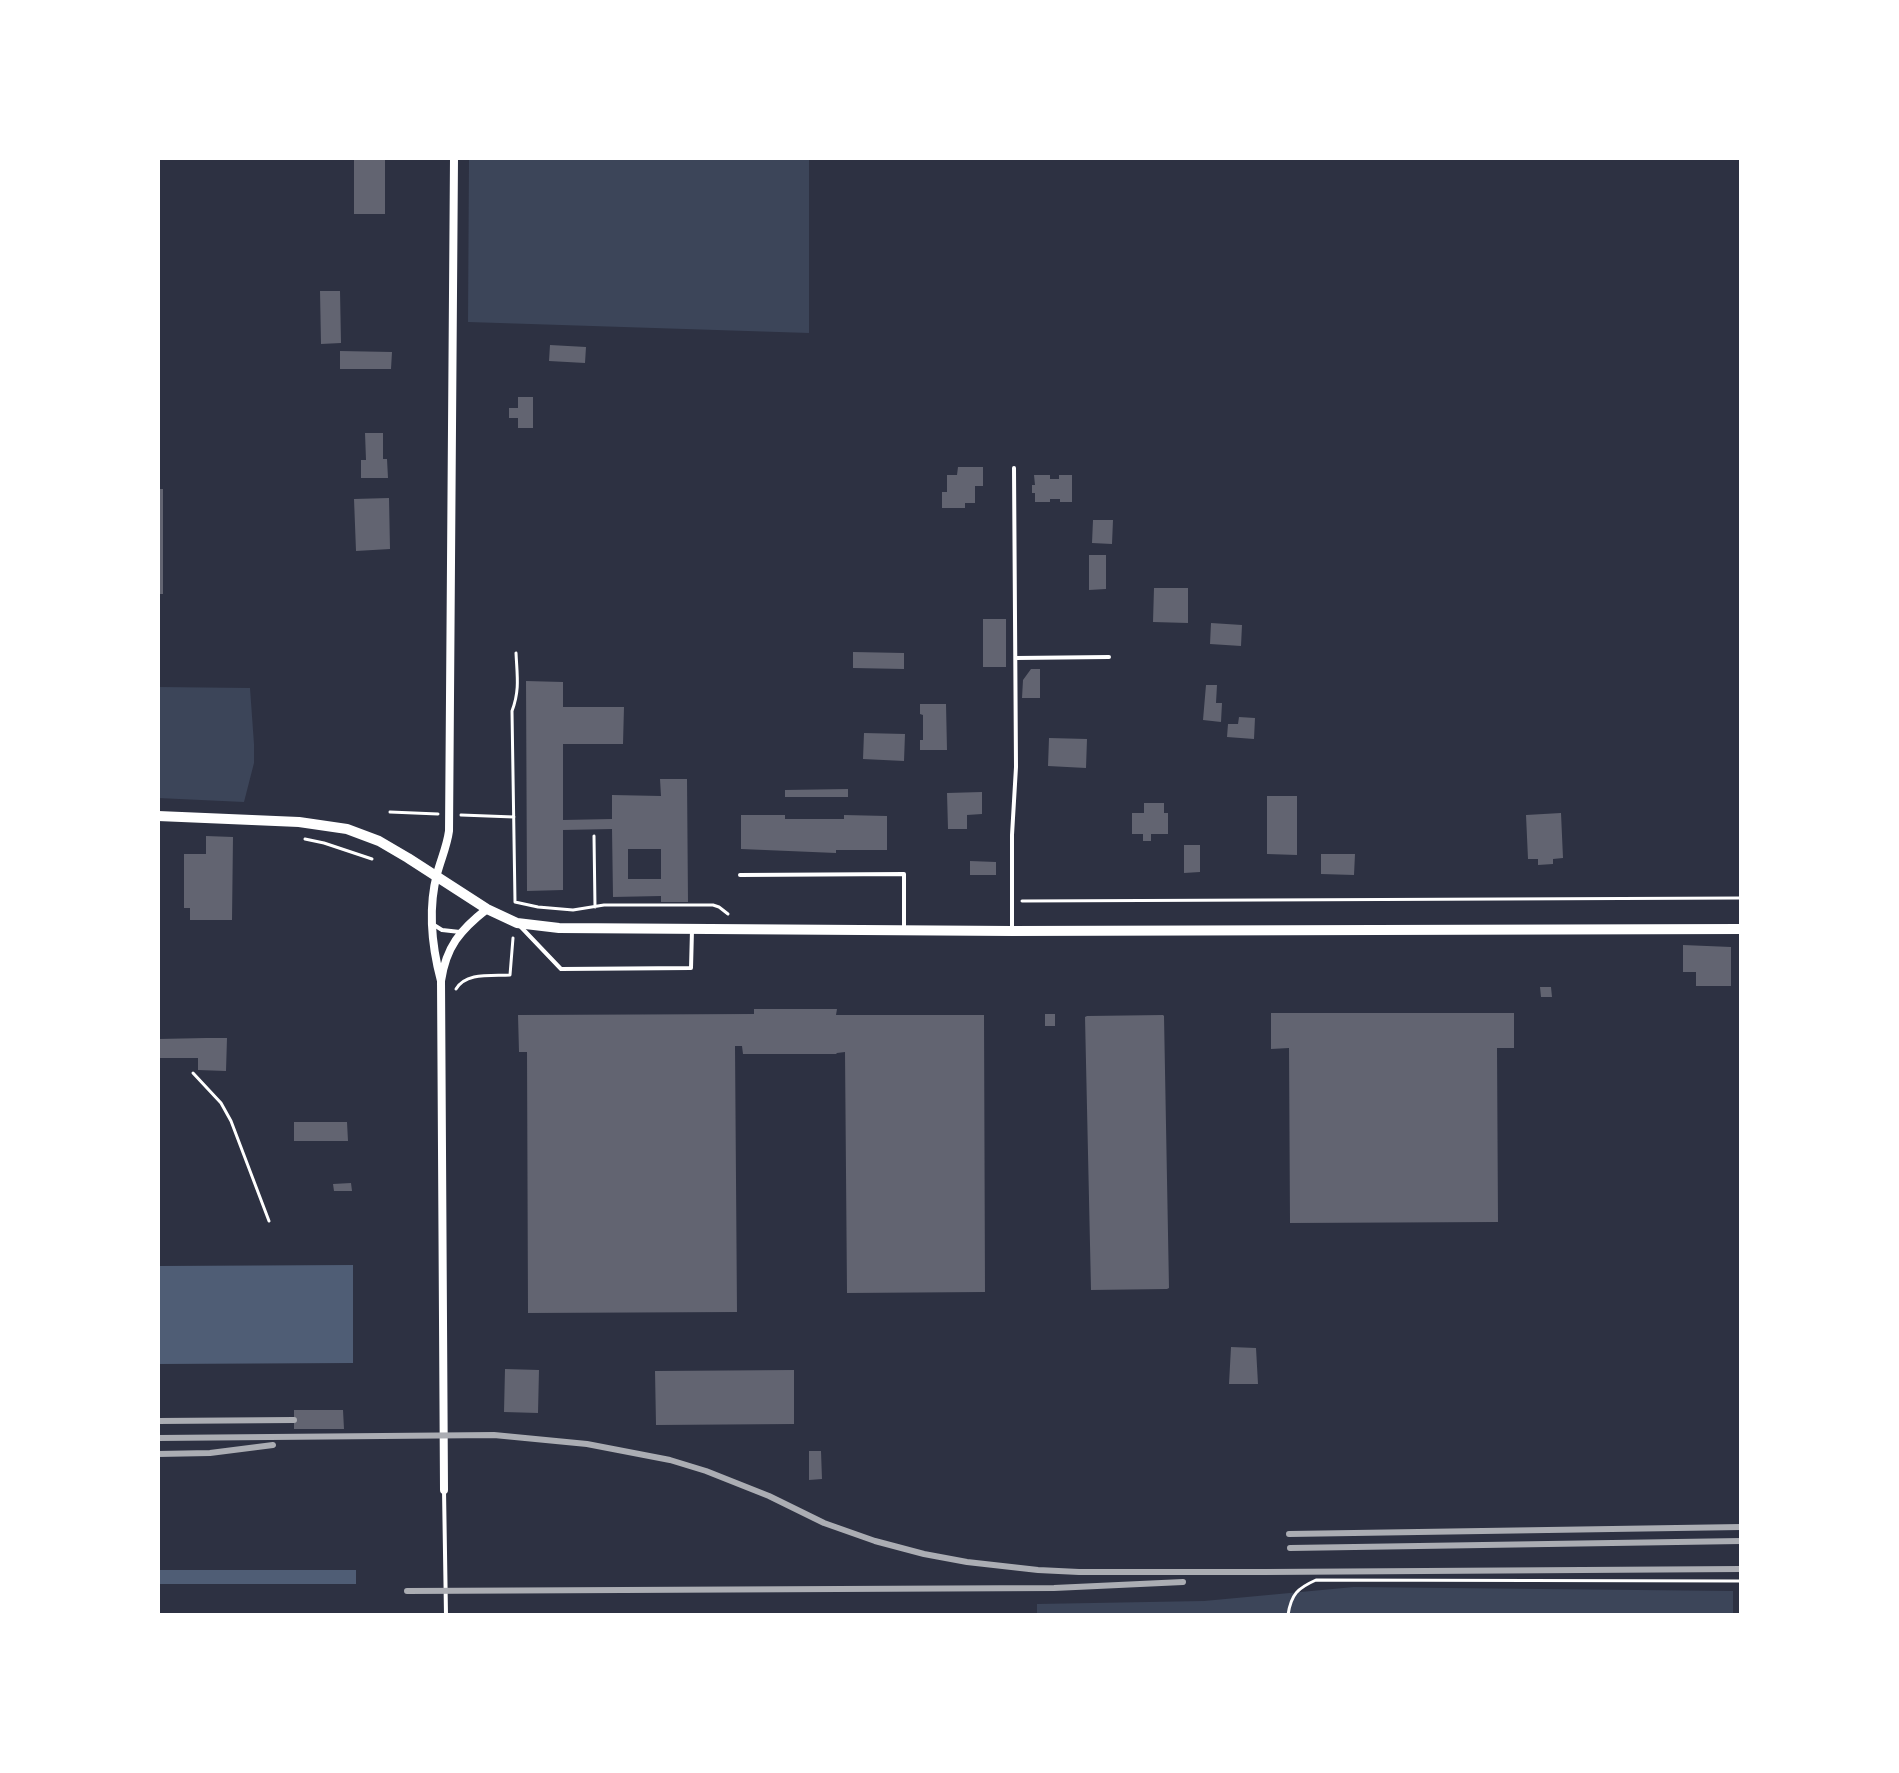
<!DOCTYPE html>
<style>
body{margin:0}
#map{position:relative;width:1899px;height:1773px;overflow:hidden;background:#2d3142;font-family:"Open Sans",sans-serif}
canvas{display:block}
.frame{position:absolute;inset:0;border:160px solid #fff;pointer-events:none}
</style>
<div id="map">
<canvas width="1899" height="1773"></canvas>
<div class="frame"></div>
</div>
<script>
const c = document.querySelector('canvas').getContext('2d');
c.lineJoin = 'round';
function fillPath(path, color) {
  c.fillStyle = color;
  c.fill(path, 'evenodd');
}
function strokePath(path, color, width, dash) {
  c.strokeStyle = color;
  c.lineWidth = width;
  c.lineCap = dash ? 'butt' : 'round';
  c.setLineDash(dash || []);
  c.stroke(path);
}
const green = new Path2D(`
 M469 158H809V333L468 322Z
 M158 687 250 688 254 744V763L244 802 158 798Z
 M1354 1587 1733 1591V1615H1037V1604L1204 1601Z`);
const water = new Path2D(`
 M353 1265V1363L159 1364V1266Z
 M158 1570H356V1584H158Z`);
const building = new Path2D(`
 M354 158H385V214H354Z
 M320 291H340L341 343 321 344Z
 M550 345 586 347 585 363 549 361Z
 M340 351 392 352 391 369H340Z
 M518 397H533V428H518V418H509V408H518Z
 M365 433H383V459H387L388 478H361V460H366Z
 M958 467H983V486H975V503H965V508H942V492H947V475H957Z
 M1034 475H1050V479H1059V475H1072V502H1060V499H1050V502H1035V493H1032V485H1035Z
 M158 489H163V594H158Z
 M389 498 390 549 356 551 354 499Z
 M1093 520H1113L1112 544 1092 543Z
 M1089 555H1106V589L1089 590Z
 M1154 588H1188V623L1153 622Z
 M983 619H1006V667H983Z
 M1211 623 1242 625 1241 646 1210 644Z
 M853 652 904 653V669L853 668Z
 M1031 669H1040V698H1022L1023 680Z
 M526 681 563 682V707H624L623 744H563V820L612 819V795L661 796 660 779H687L688 902H661V896L613 897 612 829 563 830V890L527 891ZM628 849H661V879H628Z
 M1206 685H1217L1216 703H1222L1221 722 1203 720Z
 M920 704H946L947 750H920V740H923V715L920 714Z
 M1239 717 1255 718 1254 739 1227 737 1228 724H1238Z
 M864 733 905 734 904 761 863 759Z
 M1049 738 1087 739 1086 768 1048 766Z
 M848 789V797H785V790Z
 M982 792V814L967 815V829H948L947 793Z
 M1267 796H1297V855L1267 854Z
 M1144 803H1164V813H1168V834H1151V841H1143V834H1132V813H1144Z
 M1561 813 1563 858 1553 859V864L1538 865V859H1528L1526 815Z
 M741 815H785V819H844V815L887 816V850H836V853L741 849Z
 M206 836 233 837 232 920H190V908H184V854H206Z
 M1184 845H1200V872L1184 873Z
 M1321 854H1355L1354 875 1321 874Z
 M970 861 996 862V875H970Z
 M1683 945 1731 947V986H1696V972H1683Z
 M1540 987H1551L1552 997H1541Z
 M754 1009H837L836 1015H984L985 1292 847 1293 845 1052 837 1053 836 1054H743L742 1046H735L737 1312 528 1313 527 1052H519L518 1015 754 1014Z
 M1271 1013H1514V1048H1497L1498 1222 1290 1223 1289 1048 1271 1049Z
 M1045 1014H1055V1026H1045Z
 M1163 1015 1164 1016 1169 1288 1167 1289 1091 1290 1085 1017 1087 1016Z
 M206 1038H227L226 1071 198 1070V1058H158V1039Z
 M294 1122H347L348 1141H294Z
 M351 1183 352 1191H334L333 1184Z
 M1231 1347 1256 1348 1258 1384H1229Z
 M505 1369 539 1370 538 1413 504 1412Z
 M794 1370V1424L656 1425 655 1371Z
 M294 1410H343L344 1429H294Z
 M809 1451H821L822 1479 809 1480Z`);
const path = new Path2D(`
 M516 653C517 675 520 690 512 711L515 902 538 907 573 910 604 905H713L719 907 728 914
 M390 812 438 814
 M461 815 514 817
 M594 836 595 907
 M305 839 324 843 372 859
 M1022 901 1741 898
 M456 989C466 972 491 976 510 975L513 938
 M193 1073 221 1103 231 1121 269 1221
 M1288 1615C1291 1594 1298 1588 1316 1580L1741 1581`);
const service = new Path2D(`
 M1016 658 1109 657
 M740 875 904 874V929
 M434 925 442 930 460 932
 M520 926 561 969 691 968 692 930
 M1012 929V835L1016 767 1014 468
 M444 1490 446 1615`);
const minor = new Path2D(`
 M441 981C432 947 428 908 437 874 441 859 447 846 449 831L454 158
 M444 1490 441 981C446 947 460 930 487 909`);
const tertiary = new Path2D(`
 M158 816 299 822 347 829 379 841 408 858 487 909 517 923 559 928 1012 931 1741 929`);
const rail = new Path2D(`
 M158 1421 294 1420
 M158 1438 494 1435 587 1444 670 1460 706 1471 769 1496 824 1523 875 1541 924 1554 967 1562 1038 1570 1079 1572H1266L1741 1569
 M158 1454 210 1453 273 1445
 M1289 1534 1741 1527
 M1290 1548 1741 1541
 M407 1591 1054 1588 1183 1582`);
fillPath(green, '#3c4559');
fillPath(water, '#4f5d75');
fillPath(building, '#626471');
strokePath(path, '#fff', 3);
strokePath(service, '#fff', 4);
strokePath(minor, '#fff', 8);
strokePath(tertiary, '#fff', 10);
strokePath(rail, '#abadb3', 6);
</script>
